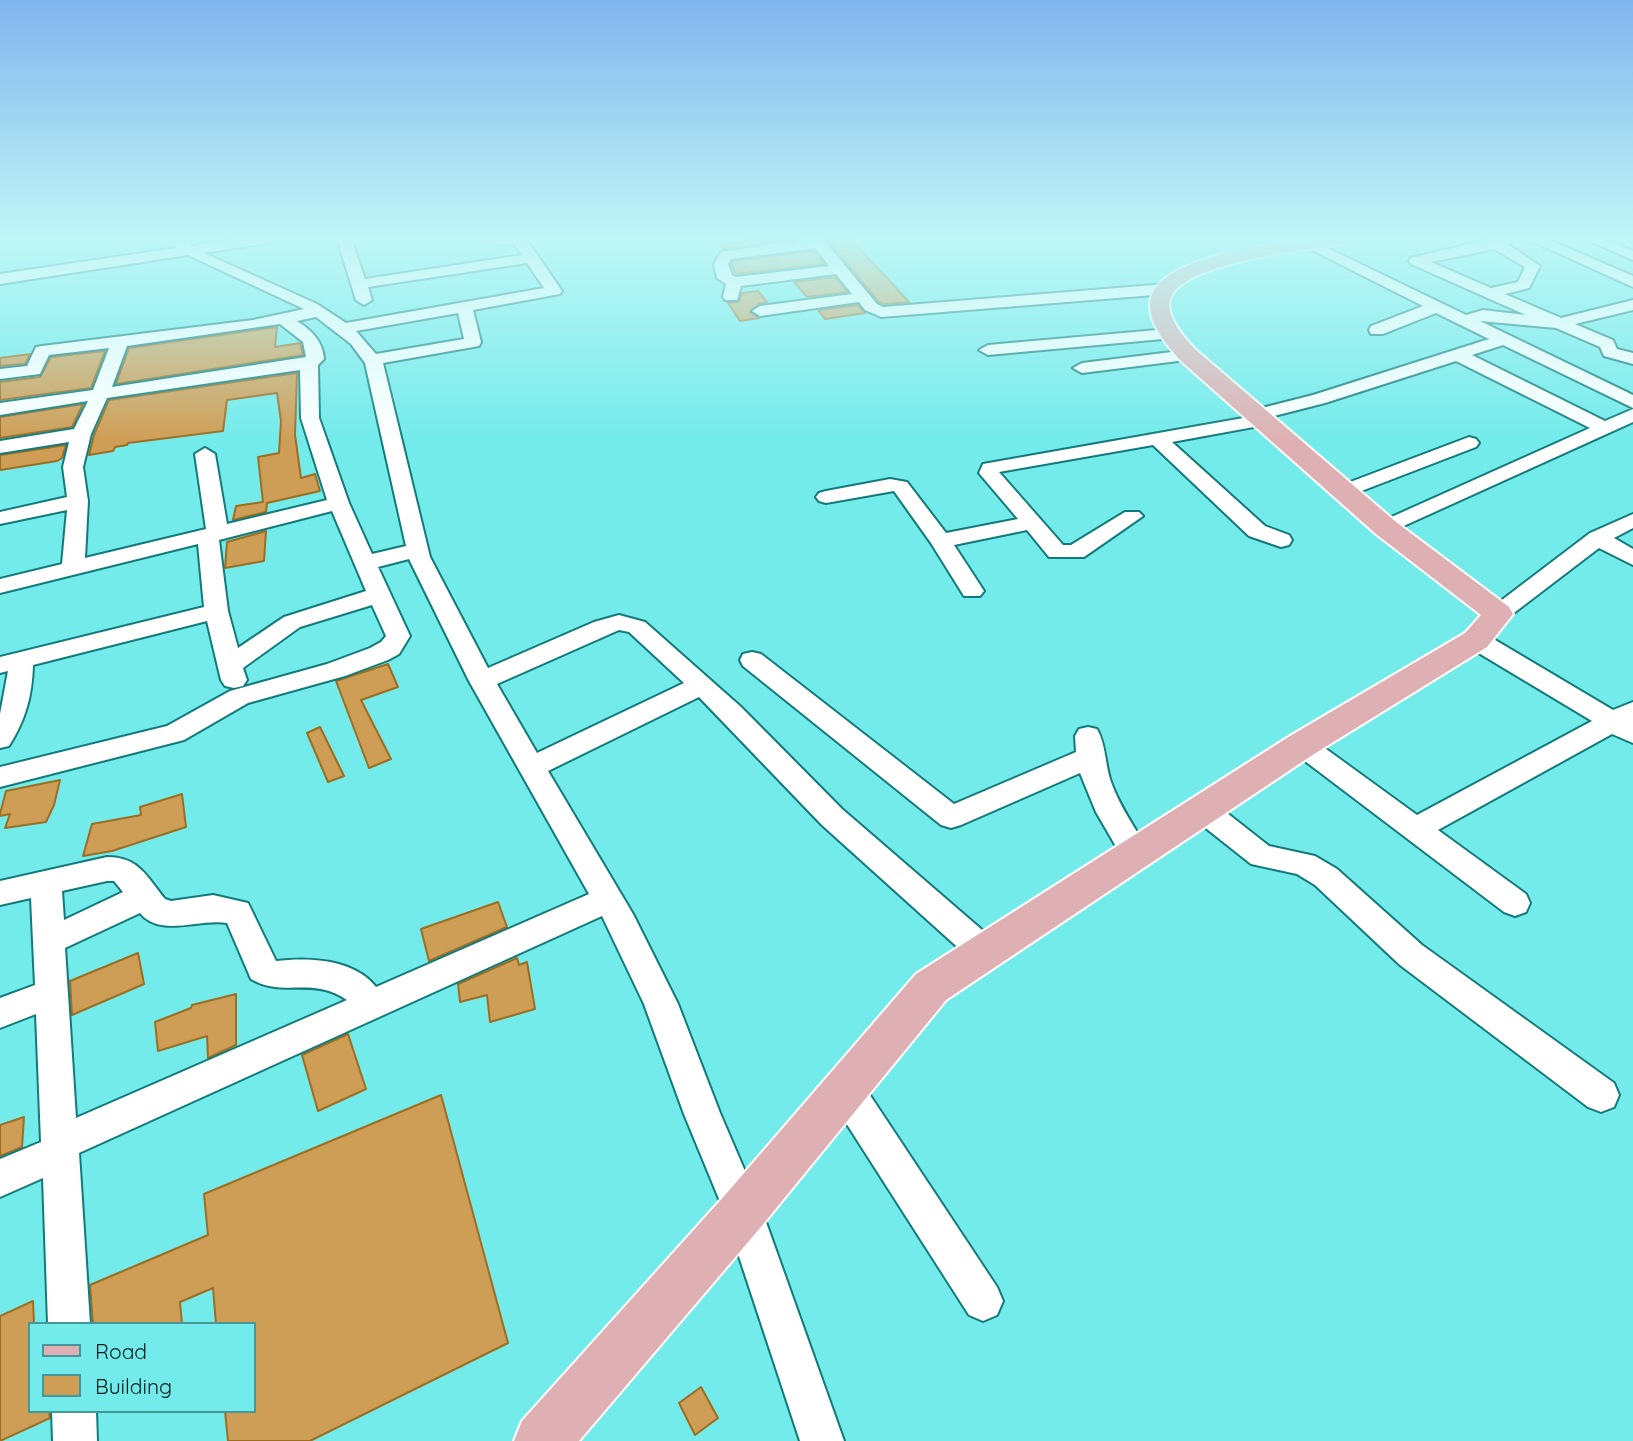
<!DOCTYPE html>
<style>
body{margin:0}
#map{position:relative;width:1633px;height:1441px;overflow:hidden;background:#74ebeb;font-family:Quicksand,sans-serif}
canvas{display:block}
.legend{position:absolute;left:28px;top:1322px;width:228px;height:91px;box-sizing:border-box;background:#74ebeb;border:2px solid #469898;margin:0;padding:9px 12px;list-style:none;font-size:21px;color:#021b1b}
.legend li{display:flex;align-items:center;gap:14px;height:35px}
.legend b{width:35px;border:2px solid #469898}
</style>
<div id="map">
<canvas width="1633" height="1441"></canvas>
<ul class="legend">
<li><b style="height:9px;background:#dfb0b3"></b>Road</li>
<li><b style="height:19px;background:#cf9e56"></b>Building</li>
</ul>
</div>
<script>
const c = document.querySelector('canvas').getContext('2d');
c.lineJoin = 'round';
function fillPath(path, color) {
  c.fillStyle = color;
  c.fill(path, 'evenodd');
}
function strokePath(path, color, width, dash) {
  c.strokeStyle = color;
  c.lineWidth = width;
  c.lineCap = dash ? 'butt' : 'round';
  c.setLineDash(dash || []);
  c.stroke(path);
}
const building = new Path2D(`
 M757 239H789L723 249 720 244Z
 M827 239H851L909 302 884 304 879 302Z
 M814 251 824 264 736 274 731 264 733 261Z
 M835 277 847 292 807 297 794 282Z
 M758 291 767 302 759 304 750 312 759 318 740 321 728 303 739 302 742 293Z
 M858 305 865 313 825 319 818 310Z
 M277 327 275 347 300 343 303 355 116 384 129 348Z
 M105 351 91 388 0 400V382L40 377 51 357Z
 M30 354 25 364 0 366V358Z
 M297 373 295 435 301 478 315 474 320 491 267 503 266 512 233 520 236 506 263 502 258 457 279 453 281 421 277 393 227 400 223 431 128 443 127 445 115 447 113 451 89 455 94 435 109 400Z
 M83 404 72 427 0 438V417Z
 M66 445 62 458 57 461 0 470V455Z
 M266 531 264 561 225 568 227 542Z
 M388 664 398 687 361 700 391 759 369 768 336 681Z
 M320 727 344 776 328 782 307 733Z
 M60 780 54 805 46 822 5 828 10 814 0 816V814L6 791Z
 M182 794 186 827 112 851 83 856 92 824 141 815 140 807Z
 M498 902 507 927 429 961 421 929Z
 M138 953 144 984 72 1015 70 981Z
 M517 958 519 965 527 962 535 1009 490 1022 487 995 460 1002 458 984Z
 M236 994V1045L208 1058 207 1036 158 1051 155 1022 191 1008 192 1005Z
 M348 1034 366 1089 318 1111 302 1055Z
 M441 1095 508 1343 310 1441H228L225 1411H254V1324H216L213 1288 180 1302 182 1324H93L90 1285 208 1235 204 1194Z
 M24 1117 22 1147 0 1156V1125Z
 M33 1301 34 1324H30V1411H49L50 1418 0 1441V1316Z
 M701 1387 718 1418 695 1435 679 1403Z`);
const minor = new Path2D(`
 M174 239H188L192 246 237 239H274L267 243 204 253 317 304 346 323 544 288 527 263 368 287 372 300 364 305 356 300 337 239H351L365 279 522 255 514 244 493 243 486 239H526L562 291 560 294 473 310 481 342 479 346 383 363 430 557 488 668 594 622 619 615 645 622 741 707 842 809 996 942 1001 952 996 962 985 966 974 962 822 825 699 697 548 771 633 914 678 1004 720 1113 762 1211 844 1441H800L724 1211 684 1114 644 1004 602 916 79 1153 90 1324H48L43 1178 0 1197V1159L41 1142 36 1014 0 1028V998L35 985 31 898 0 905V881L107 857C139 857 146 876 165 899L171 901 213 895 248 903 276 961C309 957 354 959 376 987L589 894 469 681 409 559 378 567 410 636 399 654 388 660 345 676 248 703 184 740 0 787V767L167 726 230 691 327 664 370 648 381 642 386 636 372 605 300 627 243 668 247 680 243 686 234 688 225 686 221 680 207 621 33 665C32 696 26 719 9 746L0 748V714L8 671 0 673V657L204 607 198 544 0 593V579L62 564 67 510 0 524V512L67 497 63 467 69 442 0 453V441L74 429 88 401 0 415V403L93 390 109 348 49 355 40 374 0 379V369L27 366 36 347 42 346 253 320 304 309 188 255 0 284V274L176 248ZM458 313 464 339 376 354 356 331ZM316 317 351 344 365 363 406 546 372 554 349 503 319 418 318 365 324 359C323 341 311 330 297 321ZM280 324 303 342 306 357 112 387 127 346ZM300 370 301 418 327 500 227 524 215 454 205 448 195 454 206 529 85 558 88 501 83 467 91 434 107 398ZM332 511 366 591 284 617 238 648 228 611 219 540ZM619 630 629 632 684 683 537 753 497 684ZM107 881H114L123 892 64 920 62 891ZM140 913C160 938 200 918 227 923L251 979C283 998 312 976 347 1000L76 1118 65 948Z
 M808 239H823L877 304 883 307 1166 284 1174 289 1166 294 881 317 865 310 859 302 760 316 752 311 760 306 852 294 836 274 741 286 737 300H725L723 297 726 284 717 278 714 264 721 252ZM815 248 829 266 736 277 732 275 728 264 731 259Z
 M1290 239H1309L1466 315 1483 310 1526 315 1411 264 1409 261 1411 258 1490 239H1510L1512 242 1509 245 1540 266 1529 288 1505 294 1561 318 1633 300V310L1575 324 1613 340 1617 349 1633 353V364L1604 356 1600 347 1556 328 1480 321 1633 395V408L1503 345 1472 355 1605 421 1633 409V422L1386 534 1378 533 1375 528 1378 523 1590 428 1456 361 1325 403 1270 417 1272 420 1270 424 1172 442 1265 526 1289 535 1292 540 1289 545 1281 547 1249 536 1153 445 999 472 1063 545H1071L1125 512H1139L1143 516 1084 557H1049L1027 530 954 545 984 591 980 596H964L931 543 894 491 826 503 819 501 816 497 819 493 826 491 890 479 907 482 946 533 1018 519 979 473 983 464 1249 417 1250 411 1313 395 1489 339 1436 313 1383 334H1371L1369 330 1371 326 1423 306ZM1494 249 1525 267 1518 282 1491 288 1431 262Z
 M1527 239H1547L1633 276V287Z
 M1585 239H1605L1633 251V260Z
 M1168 329 1176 334 1174 338 988 355 979 350 988 345Z
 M1188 350 1197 355 1194 359 1082 373 1073 368 1082 363Z
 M1469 437 1476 439 1479 443 1476 447 1351 495H1337L1334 491 1337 487Z
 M1633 514V528L1614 538 1633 549V565L1599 548 1506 619 1498 621 1490 619 1486 614 1490 609 1590 533Z
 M1476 632 1485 634 1613 710 1633 702V743L1612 734 1438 830 1526 894 1530 903 1526 912 1515 916 1504 912 1293 752 1289 745 1293 738 1302 735 1311 738 1417 815 1592 721 1467 646 1464 640 1467 634Z
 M752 652 761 654 954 804 1076 752 1075 736 1079 729 1088 727 1097 729C1106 744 1105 765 1111 782 1120 808 1137 830 1150 854L1145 862 1135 866 1125 862 1096 812 1080 773 961 825 951 828 941 825 743 666 740 660 743 654Z
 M1203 799 1213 802 1269 846 1315 856 1337 869 1422 945 1614 1083 1619 1095 1614 1107 1601 1112 1588 1107 1400 965 1315 885 1297 874 1251 864 1193 818 1189 810 1193 802Z
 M845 1072 858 1077 997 1287 1003 1301 997 1315 983 1321 969 1315 832 1101 827 1089 832 1077Z
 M52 1411H96L97 1441H53Z`);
const major = new Path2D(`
 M1302 239H1353L1344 244C1307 249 1194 262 1173 293 1160 311 1184 338 1196 350L1396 522 1509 607 1513 614 1487 647 1314 754 946 1000 760 1228 579 1441H514L522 1421 726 1194 916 974 1290 736 1465 633 1481 615 1376 534 1180 360C1167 345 1145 320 1151 298 1161 258 1266 245 1302 239Z`);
fillPath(building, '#cf9e56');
strokePath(building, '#9d6e22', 2);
strokePath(minor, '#127a7a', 4);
strokePath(major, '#fff', 4);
fillPath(minor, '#fff');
fillPath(major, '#dfb0b3');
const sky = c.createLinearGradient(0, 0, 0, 441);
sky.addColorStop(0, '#81b5ee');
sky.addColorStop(0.54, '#c0f6f6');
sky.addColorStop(1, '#c0f6f600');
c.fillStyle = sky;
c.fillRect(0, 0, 1633, 441);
</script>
